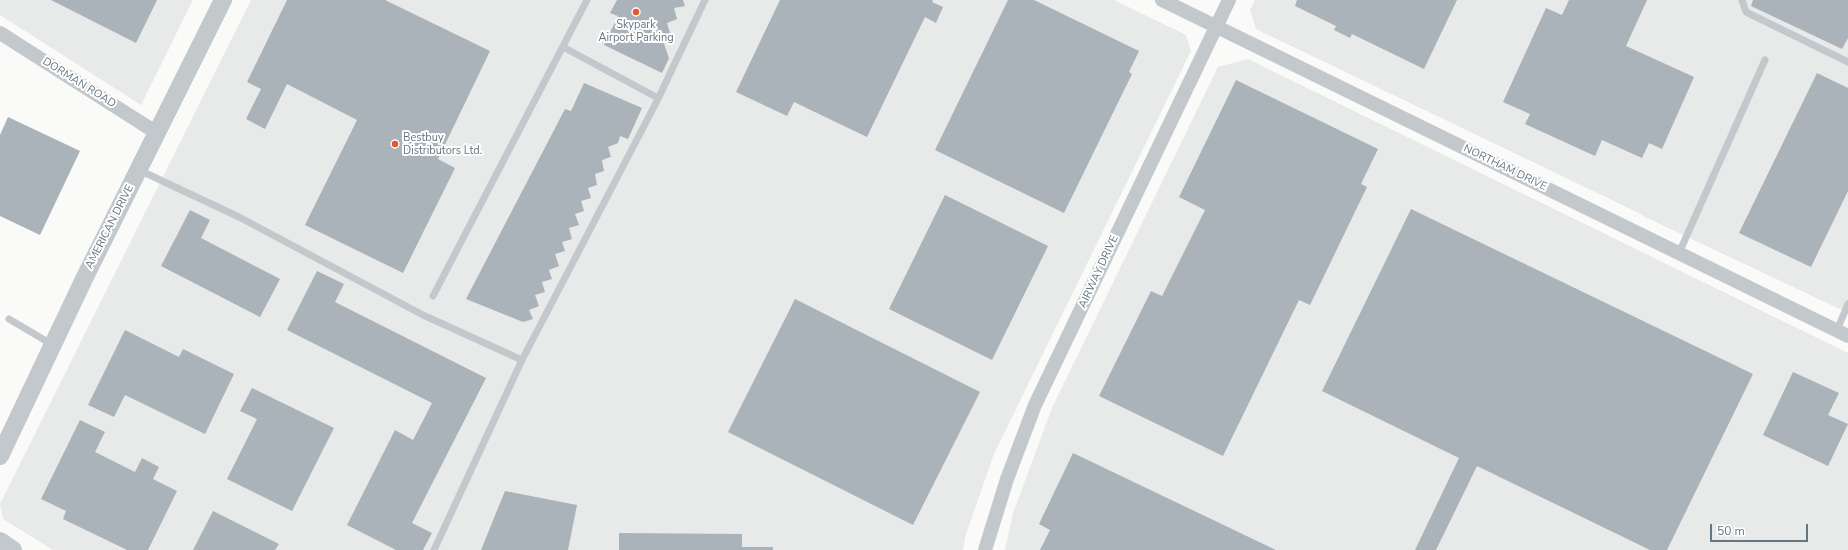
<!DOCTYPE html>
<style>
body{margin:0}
#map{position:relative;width:1848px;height:550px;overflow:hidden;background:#fafaf8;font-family:"Nunito Sans",sans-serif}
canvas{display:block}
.scale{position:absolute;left:1710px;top:524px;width:98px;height:18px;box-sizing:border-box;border:2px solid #657683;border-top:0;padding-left:5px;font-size:12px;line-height:14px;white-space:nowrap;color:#657683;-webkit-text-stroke:3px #fff;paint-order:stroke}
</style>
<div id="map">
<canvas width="1848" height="550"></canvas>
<div class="scale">50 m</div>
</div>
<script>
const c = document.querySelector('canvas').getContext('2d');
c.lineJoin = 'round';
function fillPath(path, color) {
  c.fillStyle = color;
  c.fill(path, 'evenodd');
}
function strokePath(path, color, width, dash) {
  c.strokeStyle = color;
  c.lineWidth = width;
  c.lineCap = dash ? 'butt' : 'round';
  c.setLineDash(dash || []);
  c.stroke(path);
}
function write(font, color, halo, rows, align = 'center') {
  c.font = font + ' "Nunito Sans",sans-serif';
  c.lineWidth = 4;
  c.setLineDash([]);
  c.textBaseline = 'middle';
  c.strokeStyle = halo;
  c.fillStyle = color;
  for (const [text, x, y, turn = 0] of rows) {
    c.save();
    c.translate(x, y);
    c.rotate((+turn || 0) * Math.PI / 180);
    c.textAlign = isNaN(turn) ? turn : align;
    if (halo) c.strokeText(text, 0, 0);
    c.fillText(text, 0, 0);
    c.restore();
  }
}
const built = new Path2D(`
 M0 0H193L141 105 0 15Z
 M251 0H1114L1186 35 1191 51 994 454 966 534 963 550H53L3 519 0 504Z
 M1255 0H1848V313L1643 216V215L1256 29 1250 10Z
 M1248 59 1848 353V550H1005L1013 513 1052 408 1218 67Z`);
const building = new Path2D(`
 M51 0H157L136 43Z
 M287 0H385L490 51 438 159 455 168 403 273 305 225 357 120 287 84 265 129 246 119 261 89 247 82Z
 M617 0H683L685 6 674 8 677 19 667 23 670 33 661 35 669 58 662 73 604 45 618 16 610 13Z
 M780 0H933L932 2 943 7 936 23 925 17 867 137 794 102 787 116 736 92Z
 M1008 0H1034L1139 51 1129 72 1132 74 1064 213 935 150Z
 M1297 0H1457L1424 69 1352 34 1350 38 1334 30 1336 26 1295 6Z
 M1569 0H1647L1626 46 1694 77 1662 149 1649 143 1642 158 1602 140 1595 156 1525 124 1530 114 1503 102 1546 8 1562 15Z
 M1753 0H1848V38L1842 49 1751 6Z
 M1817 73 1848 88V191L1811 267 1739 233Z
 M1236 80 1378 149 1361 184 1367 187 1310 305 1299 300 1223 456 1099 396 1151 291 1162 296 1205 210 1179 197Z
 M584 83 642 108 628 139 620 136 618 143 608 147 611 157 602 160 604 171 595 174 597 185 588 188 591 198 581 201 584 211 575 214 579 225 569 228 572 239 562 242 565 251 555 254 559 266 549 270 552 279 542 282 545 292 535 295 539 306 529 310 533 319 523 322 466 299 565 109 571 111Z
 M8 117 80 151 40 235 0 216V135Z
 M945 195 1048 246 992 360 889 309Z
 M1411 209 1753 374 1667 550H1650L1477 466 1436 550H1415L1459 458 1322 391Z
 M190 210 210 220 201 238 280 279 260 317 161 266Z
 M317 271 344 284 335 302 486 378 412 523 432 533 423 550H396L347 525 395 430 413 440 432 403 287 330Z
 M795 299 980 392 913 525 728 432Z
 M125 330 179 357 183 349 234 374 205 434 125 395 114 417 88 405Z
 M1793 372 1839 393 1828 415 1848 424 1828 466 1763 435Z
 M252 388 334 428 292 511 227 479 257 419 240 411Z
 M80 420 105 432 95 452 135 472 142 458 159 467 153 479 177 491 148 550H127L63 519 66 511 41 499Z
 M1073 453 1276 550H1040L1050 530 1039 524Z
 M505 491 577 505 568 550H481Z
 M213 511 279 544 275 550H193Z
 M619 533 742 534V547H773V550H619Z`);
const service = new Path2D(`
 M1742 0 1746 12 1848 62
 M563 47 658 98
 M139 170 239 217 423 315 522 360 434 550
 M1679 253 1765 60
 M433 296 587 0
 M9 319 53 345
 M1837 330 1848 304
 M522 360 657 101 705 0`);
const minor = new Path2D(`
 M1162 0 1848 336
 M0 33 157 133
 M985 550 1007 479 1035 405 1229 0`);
const tertiary = new Path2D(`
 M0 456 84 279 223 0
 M0 541 13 550`);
const markers = [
 [636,12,4,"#e4572e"],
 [395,144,4,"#e4572e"]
];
const poiNames = [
 ["Skypark",636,25],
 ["Airport Parking",636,38],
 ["Bestbuy",403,138,"left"],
 ["Distributors Ltd.",403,151,"left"]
];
const streetNames = [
 ["DORMAN ROAD",79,83,32],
 ["NORTHAM DRIVE",1505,168,26],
 ["AMERICAN DRIVE",110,227,-63],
 ["AIRWAY DRIVE",1099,272,-65]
];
fillPath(built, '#e8e9e9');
fillPath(building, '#aab3b9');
strokePath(service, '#c3c8cc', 7);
strokePath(minor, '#c3c8cc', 14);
strokePath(tertiary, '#c3c8cc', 18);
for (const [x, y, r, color] of markers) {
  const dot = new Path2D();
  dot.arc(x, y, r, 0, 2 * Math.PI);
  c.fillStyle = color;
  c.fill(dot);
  strokePath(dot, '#fff', 1.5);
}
write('11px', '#657683', '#fff', poiNames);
write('11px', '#657683', '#fff', streetNames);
</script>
